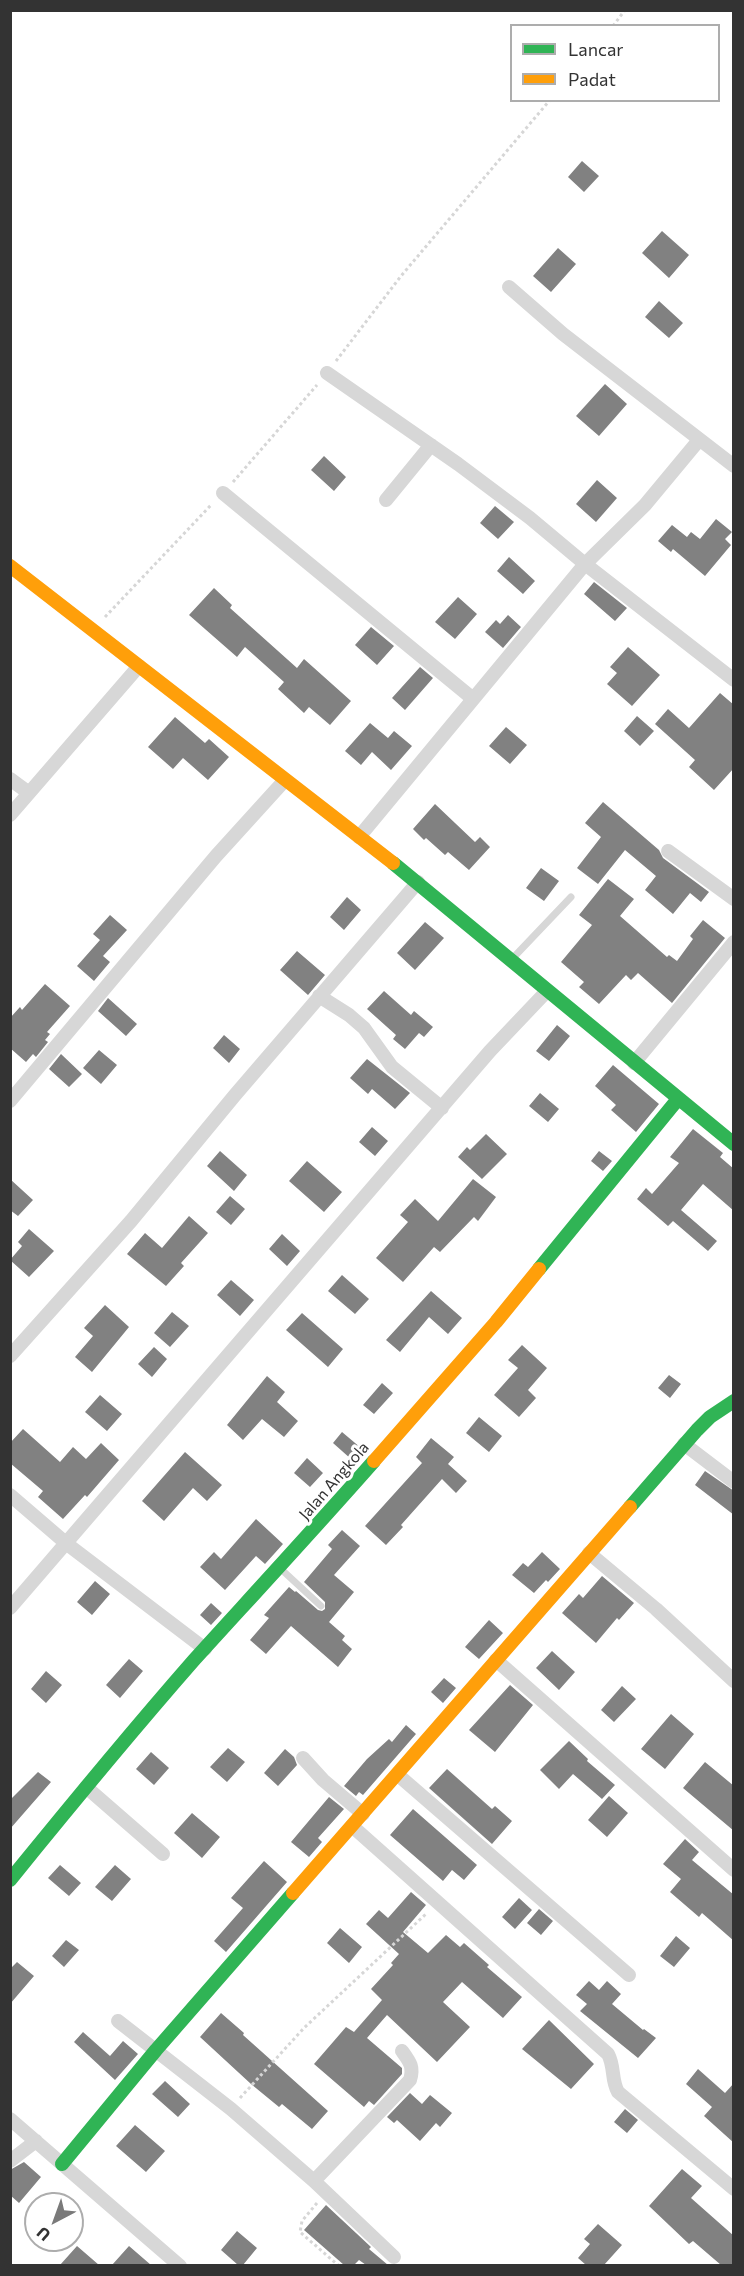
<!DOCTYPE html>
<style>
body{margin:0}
#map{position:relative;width:744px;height:2276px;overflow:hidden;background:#fff;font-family:Commissioner,sans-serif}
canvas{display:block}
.frame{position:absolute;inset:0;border:12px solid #333;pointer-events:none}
.legend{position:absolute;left:510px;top:24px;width:210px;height:78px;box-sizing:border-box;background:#fff;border:2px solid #adadad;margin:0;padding:8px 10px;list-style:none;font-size:18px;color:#333}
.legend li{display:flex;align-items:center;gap:12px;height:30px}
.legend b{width:30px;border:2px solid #adadad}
.north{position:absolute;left:24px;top:2192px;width:60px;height:60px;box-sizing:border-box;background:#fff;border:2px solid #adadad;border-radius:50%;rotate:221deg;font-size:16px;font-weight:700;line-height:24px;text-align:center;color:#333}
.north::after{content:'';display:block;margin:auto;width:21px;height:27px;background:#7a7a7a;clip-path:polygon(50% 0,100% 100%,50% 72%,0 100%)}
</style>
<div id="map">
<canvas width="744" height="2276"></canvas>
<div class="frame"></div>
<ul class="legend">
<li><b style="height:8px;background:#30b455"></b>Lancar</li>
<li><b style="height:8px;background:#ff9f0a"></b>Padat</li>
</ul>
<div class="north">U</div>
</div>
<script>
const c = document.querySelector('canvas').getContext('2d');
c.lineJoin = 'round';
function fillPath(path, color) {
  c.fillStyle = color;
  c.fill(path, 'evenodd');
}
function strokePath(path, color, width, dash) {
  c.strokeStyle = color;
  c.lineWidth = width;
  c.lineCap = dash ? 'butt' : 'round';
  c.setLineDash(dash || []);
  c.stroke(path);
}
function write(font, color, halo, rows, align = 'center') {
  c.font = font + ' Commissioner,sans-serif';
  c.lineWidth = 6;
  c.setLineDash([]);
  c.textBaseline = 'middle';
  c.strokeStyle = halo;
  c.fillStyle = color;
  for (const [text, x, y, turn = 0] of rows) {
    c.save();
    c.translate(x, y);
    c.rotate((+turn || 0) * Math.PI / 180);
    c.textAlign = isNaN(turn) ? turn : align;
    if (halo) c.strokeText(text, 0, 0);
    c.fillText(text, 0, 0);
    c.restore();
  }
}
const building = new Path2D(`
 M582 161 599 176 584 192 568 177Z
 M662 231 689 255 669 278 642 253Z
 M558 248 576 264 551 292 533 276Z
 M659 301 683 323 669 338 645 317Z
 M605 384 627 404 599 436 576 416Z
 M324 456 346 477 334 491 311 470Z
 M597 480 617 498 596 522 576 504Z
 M495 506 514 522 498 539 480 523Z
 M716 519 732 532 725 539 731 545 705 576 673 549 671 552 658 541 672 525 687 537 691 532 700 539Z
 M509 557 535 581 523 594 497 571Z
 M594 582 627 608 615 621 584 594Z
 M214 588 232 605 230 608 297 668 304 659 351 701 330 725 309 707 304 713 278 689 284 682 245 647 237 657 189 615Z
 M458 597 477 614 455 639 435 622Z
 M508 615 521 627 503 648 485 632 496 620 500 624Z
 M371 627 394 646 377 665 355 645Z
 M628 647 660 675 632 706 607 684 617 673 610 667Z
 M420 667 433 678 405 710 392 698Z
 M720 693 734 705V768L714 790 689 767 695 760 655 724 668 709 689 728Z
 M637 716 654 731 640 746 624 731Z
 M175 717 205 743 209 739 229 757 208 780 183 758 173 769 148 747Z
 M370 723 388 738 394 731 412 746 391 770 372 752 361 765 345 751Z
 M506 727 527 745 510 764 489 746Z
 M603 802 659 850 663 858 709 892 701 902 690 893 673 914 645 890 656 876 625 850 598 884 577 868 601 837 585 823Z
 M435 804 475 842 480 837 490 847 469 870 448 852 445 855 426 838 424 840 413 829Z
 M541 868 559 881 544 901 526 888Z
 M608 879 634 899 620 916 667 957 669 955 677 961 693 939 690 936 703 920 725 938 672 1003 638 973 631 980 626 975 599 1004 579 987 584 982 561 962 592 925 579 915Z
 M347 897 361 910 344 930 330 917Z
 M110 915 127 930 103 956 110 962 94 981 77 966 100 940 93 934Z
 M425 922 444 938 415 970 397 953Z
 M297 951 325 975 308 995 280 970Z
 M45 984 70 1006 47 1032 50 1034 45 1040 48 1042 36 1057 33 1054 26 1062 10 1048V1018L20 1007 22 1010Z
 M384 991 411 1015 414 1011 433 1027 424 1037 419 1033 405 1049 393 1039 396 1035 367 1009Z
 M108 998 137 1024 126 1036 98 1011Z
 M557 1025 570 1036 549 1061 536 1051Z
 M224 1035 240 1049 229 1063 213 1048Z
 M99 1050 117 1065 101 1084 83 1068Z
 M61 1054 82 1074 69 1087 49 1069Z
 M367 1059 410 1093 395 1109 372 1089 368 1094 350 1078Z
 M613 1065 659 1104 636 1132 611 1110 616 1105 595 1086Z
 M540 1093 559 1109 548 1122 529 1106Z
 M372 1127 388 1141 375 1156 359 1142Z
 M693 1129 723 1153 720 1157 734 1169V1211L703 1184 681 1210 717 1241 708 1251 673 1221 668 1226 637 1199 646 1188 652 1194 679 1163 670 1157Z
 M486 1134 507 1154 482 1179 458 1157 467 1147 470 1150Z
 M220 1151 247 1175 234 1191 207 1166Z
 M599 1151 612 1161 603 1171 591 1161Z
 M307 1161 342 1192 324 1212 289 1181Z
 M10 1179 33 1200 18 1216 10 1210Z
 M473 1179 496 1197 478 1221 474 1217 440 1252 434 1247 403 1282 376 1258 408 1222 400 1215 415 1199 438 1221Z
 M230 1196 245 1209 231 1225 216 1212Z
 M189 1216 208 1233 181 1263 184 1266 166 1286 127 1254 145 1233 162 1248Z
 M29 1229 54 1251 29 1277 10 1260 22 1246 18 1242Z
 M282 1234 300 1251 287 1266 269 1249Z
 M342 1275 369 1299 355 1314 328 1291Z
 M231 1280 254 1300 240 1316 217 1295Z
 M431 1291 462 1318 448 1334 429 1317 400 1352 386 1340Z
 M105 1305 129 1327 92 1372 75 1357 93 1336 84 1328Z
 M172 1312 189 1326 170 1347 154 1333Z
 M302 1313 343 1349 328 1367 286 1330Z
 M522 1345 547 1368 528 1390 536 1398 519 1417 494 1395 518 1368 508 1360Z
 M154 1347 167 1359 152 1377 138 1364Z
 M669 1375 681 1384 670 1398 658 1388Z
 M267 1376 285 1392 277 1402 298 1421 284 1437 262 1419 243 1440 227 1425Z
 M382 1383 393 1393 374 1414 363 1405Z
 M100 1395 122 1414 107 1431 85 1412Z
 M479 1417 502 1436 489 1452 466 1433Z
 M23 1429 60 1462 73 1447 86 1459 101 1443 119 1460 87 1497 85 1495 63 1519 38 1497 43 1491 10 1463V1443Z
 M342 1432 361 1448 351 1459 333 1443Z
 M431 1438 454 1457 448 1464 467 1481 456 1493 442 1479 401 1525 403 1527 386 1545 365 1526 422 1463 416 1457Z
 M185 1452 222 1485 207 1501 193 1488 164 1521 142 1501Z
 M307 1458 323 1473 310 1487 294 1473Z
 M705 1471 734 1491V1515L695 1485Z
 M256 1519 283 1544 265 1564 256 1556 225 1590 200 1567 214 1552 221 1559Z
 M342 1530 360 1546 334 1575 354 1592 329 1622 345 1636 342 1640 352 1649 338 1667 291 1626 266 1654 250 1640 269 1618 264 1615 289 1587 295 1592 296 1591 318 1610 322 1611 325 1609V1602L304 1582 332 1549 328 1545Z
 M542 1552 560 1569 548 1582 546 1580 534 1593 512 1575 523 1563 528 1567Z
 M602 1576 634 1603 619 1620 617 1618 596 1643 562 1613 579 1594 583 1598Z
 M95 1581 110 1594 92 1615 77 1602Z
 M211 1603 222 1613 211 1625 200 1615Z
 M489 1620 503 1633 479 1659 465 1647Z
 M552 1651 575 1672 559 1690 536 1668Z
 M129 1659 143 1671 120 1698 106 1685Z
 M46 1671 62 1685 46 1703 31 1689Z
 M444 1678 456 1688 443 1703 431 1692Z
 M510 1685 533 1705 495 1752 469 1730Z
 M622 1686 636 1699 614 1722 601 1710Z
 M671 1714 694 1734 665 1769 641 1749Z
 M406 1725 416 1734 363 1795 359 1792 356 1796 344 1786 367 1759 389 1739 392 1742Z
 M569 1741 588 1759 587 1761 615 1785 602 1799 573 1774 559 1789 540 1770Z
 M228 1748 245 1762 227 1782 210 1767Z
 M285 1749 294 1757 297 1765 278 1786 264 1773Z
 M151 1752 169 1768 154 1785 136 1769Z
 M705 1762 734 1786V1831L683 1788Z
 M447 1769 492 1809 495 1806 512 1821 492 1844 429 1788Z
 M38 1772 51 1782 10 1829V1800Z
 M609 1796 628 1813 607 1837 588 1820Z
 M329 1797 344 1809 318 1838 322 1842 309 1857 291 1842Z
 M413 1809 477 1865 464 1880 452 1870 443 1881 390 1835Z
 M192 1813 220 1837 202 1858 174 1833Z
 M685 1839 699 1852 692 1860 734 1895V1941L702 1913 699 1917 670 1892 681 1879 663 1864Z
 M264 1861 287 1882 226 1952 214 1941 243 1908 231 1898Z
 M60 1865 81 1883 69 1896 48 1878Z
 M115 1865 131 1879 112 1901 95 1887Z
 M411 1892 426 1905 403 1932 428 1953 446 1935 460 1947 464 1943 489 1965 487 1967 522 1997 503 2018 462 1982 443 2002 470 2027 437 2062 387 2015 367 2038 402 2068V2074L374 2105 369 2101 364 2107 314 2064 346 2027 354 2032 382 2000 371 1989 393 1965 391 1963 399 1954 366 1924 379 1910 388 1918Z
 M519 1898 532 1910 515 1929 502 1917Z
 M539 1909 553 1921 541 1935 527 1923Z
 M340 1928 362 1947 349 1963 327 1943Z
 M676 1936 690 1948 674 1967 660 1956Z
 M66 1940 79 1950 64 1967 52 1956Z
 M17 1962 34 1976 10 2004V1969Z
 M589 1981 599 1990 607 1981 621 1994 612 2004 643 2030 644 2029 656 2038 638 2058 580 2011 587 2004 576 1995Z
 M221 2013 244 2033 243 2035 328 2111 312 2129 282 2104 279 2107 251 2084 200 2037Z
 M549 2020 594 2064 571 2089 522 2049Z
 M83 2032 110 2056 123 2041 138 2054 115 2080 74 2042Z
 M698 2069 725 2093 734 2083V2143L704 2116 712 2107 686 2084Z
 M165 2081 190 2104 178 2117 152 2094Z
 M410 2093 422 2104 430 2095 452 2113 440 2127 436 2123 420 2141 397 2120 394 2123 387 2117Z
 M625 2109 638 2120 627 2133 614 2122Z
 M135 2125 165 2151 146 2172 116 2146Z
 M24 2162 41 2177 19 2203 10 2195V2170Z
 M682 2169 702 2186 691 2198 734 2236V2265H721L693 2241 689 2244 649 2206Z
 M326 2205 371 2247 369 2249 388 2265H366L359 2260 354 2265H344L304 2230Z
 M598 2224 622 2245 604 2265H586L578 2258 590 2244 584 2239Z
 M237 2231 257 2248 243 2265H238L221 2250Z
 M77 2246 99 2265H60Z
 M129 2246 151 2265H112Z`);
const path = new Path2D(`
 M613 26 625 10
 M336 361 401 276 550 100
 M233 482 317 385
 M105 617 212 504
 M240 2098 304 2028 427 1913
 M317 2203 302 2221 300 2232 339 2266`);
const lane = new Path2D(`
 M512 959 571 897
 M282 1570 321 1606`);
const street = new Path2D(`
 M509 287 563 334 734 466
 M327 373 458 464 530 518 585 564 734 680
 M223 493 472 698
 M386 500 431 445
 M10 779 29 793
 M10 815 139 666
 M359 837 585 564 645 505 699 440
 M668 851 734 899
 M319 996 349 1015 364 1028 392 1067 442 1108
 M634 1063 734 942
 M10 1101 216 856 285 780
 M10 1356 131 1221 235 1095 418 882
 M684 1444 734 1482
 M10 1495 67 1544 205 1649
 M589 1553 656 1609 734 1681
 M10 1608 490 1051 547 991
 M496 1660 734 1870
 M303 1758 323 1780 363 1814
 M398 1775 629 1975
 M86 1787 163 1854
 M352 1826 608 2054C615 2067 611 2080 618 2092L734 2189
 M118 2021 231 2109 314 2181 394 2257
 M10 2119 180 2266
 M10 2161 36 2141
 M314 2181 410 2080C414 2067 410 2062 402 2051`);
const fast = new Path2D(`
 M393 863 734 1144
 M539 1269 678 1099
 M630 1507 697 1430 710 1417 734 1401
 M10 1880C70 1806 131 1732 194 1660 254 1594 315 1528 374 1461
 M62 2164 156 2050 293 1893`);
const slow = new Path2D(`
 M10 566 393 863
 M374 1461 496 1322 539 1269
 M293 1893 630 1507`);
const streetNames = [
 ["Jalan Angkola",334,1481,-49]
];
fillPath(building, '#818181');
strokePath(path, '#d6d6d6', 3, [3, 3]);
strokePath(lane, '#d7d7d7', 7);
strokePath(street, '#d7d7d7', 14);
strokePath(fast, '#30b455', 14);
strokePath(slow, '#ff9f0a', 14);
write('16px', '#333', '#fff', streetNames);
</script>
